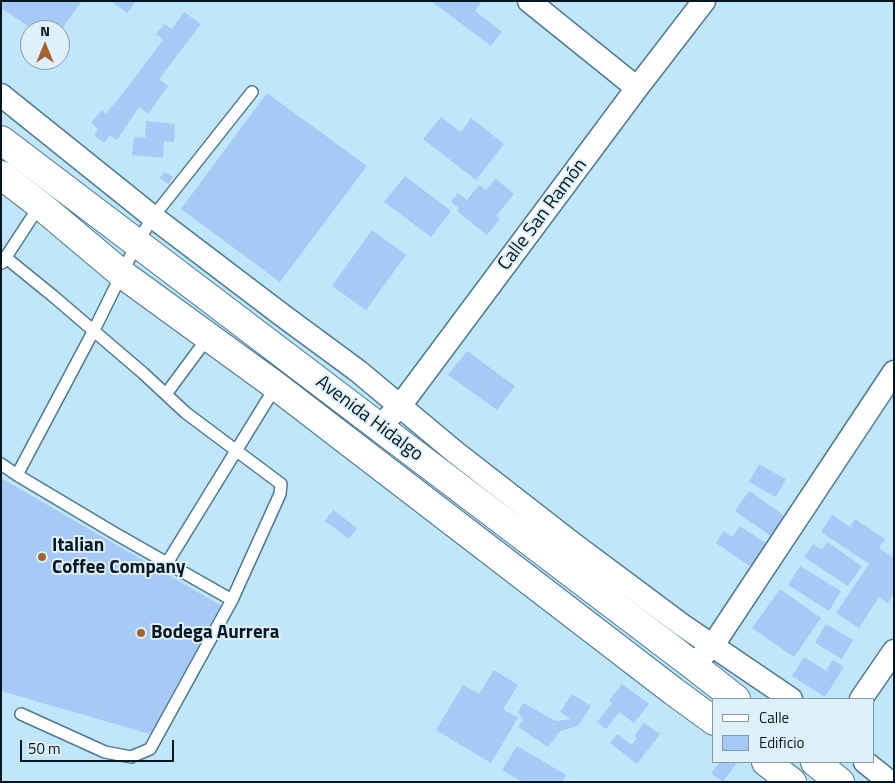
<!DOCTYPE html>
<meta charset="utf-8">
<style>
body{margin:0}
#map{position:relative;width:895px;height:783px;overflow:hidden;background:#c1e6fc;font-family:"Titillium Web",sans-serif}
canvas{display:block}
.frame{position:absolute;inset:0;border:2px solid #051620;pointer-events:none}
.legend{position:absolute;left:712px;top:698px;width:162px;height:65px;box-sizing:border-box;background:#def0fc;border:1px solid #8799a4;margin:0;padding:6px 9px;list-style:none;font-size:15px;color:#051620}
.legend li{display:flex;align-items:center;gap:10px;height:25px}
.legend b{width:25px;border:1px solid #8799a4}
.north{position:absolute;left:20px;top:20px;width:50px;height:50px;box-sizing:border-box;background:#def0fc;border:1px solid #8799a4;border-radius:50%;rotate:0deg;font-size:14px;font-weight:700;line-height:20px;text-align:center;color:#051620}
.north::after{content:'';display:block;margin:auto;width:18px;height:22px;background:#a56231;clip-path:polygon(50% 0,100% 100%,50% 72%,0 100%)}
.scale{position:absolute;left:20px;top:740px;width:154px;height:22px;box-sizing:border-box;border:2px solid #051620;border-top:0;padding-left:6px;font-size:15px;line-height:18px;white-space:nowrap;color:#051620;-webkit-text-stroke:4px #def0fc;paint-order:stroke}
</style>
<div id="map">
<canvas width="895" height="783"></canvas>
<div class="frame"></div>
<ul class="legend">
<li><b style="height:6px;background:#fff"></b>Calle</li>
<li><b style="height:14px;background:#a7c9f5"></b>Edificio</li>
</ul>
<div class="north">N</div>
<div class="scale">50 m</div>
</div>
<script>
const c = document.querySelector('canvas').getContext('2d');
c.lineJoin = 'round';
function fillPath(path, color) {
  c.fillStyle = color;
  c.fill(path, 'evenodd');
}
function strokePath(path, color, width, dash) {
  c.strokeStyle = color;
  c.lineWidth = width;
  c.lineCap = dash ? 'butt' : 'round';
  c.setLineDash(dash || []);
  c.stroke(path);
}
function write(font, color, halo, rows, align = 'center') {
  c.font = font + ' "Titillium Web",sans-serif';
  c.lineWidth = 4;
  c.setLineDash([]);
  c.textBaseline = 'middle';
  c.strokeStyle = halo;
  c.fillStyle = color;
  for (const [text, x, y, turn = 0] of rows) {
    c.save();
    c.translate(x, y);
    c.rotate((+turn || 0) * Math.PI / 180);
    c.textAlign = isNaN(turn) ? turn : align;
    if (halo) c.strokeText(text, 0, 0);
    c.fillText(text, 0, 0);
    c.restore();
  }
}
const building = new Path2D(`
 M1 1H82L61 30H34L1 8Z
 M111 1H136L127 13Z
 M431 1H482L475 11 502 32 491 46Z
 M184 12 201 24 159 79 168 86 148 114 139 107 117 140 110 135 104 143 94 135 98 129 91 123 102 110 106 114 130 84 163 40 156 34 164 24 172 29Z
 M267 93 367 166 280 282 181 209Z
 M441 117 461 132 471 118 504 144 476 180 423 139Z
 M146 121 175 124 174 142 164 141 163 158 132 155 134 137 145 138Z
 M164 172 173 177 168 184 160 178Z
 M405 176 451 211 431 237 384 202Z
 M496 179 514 194 496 216 500 219 487 235 457 211 459 208 451 202 458 193 467 200 479 185 486 190Z
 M372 230 406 255 366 310 332 286Z
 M467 351 515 386 497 410 448 375Z
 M759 464 786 479 776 497 749 482Z
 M1 478 227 609 157 736 1 691Z
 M749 491 789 519 775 539 735 511Z
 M333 510 357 528 349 539 325 521Z
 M832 515 850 527 855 519 885 539 879 548 894 558V576L892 579 894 580V594L888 603 879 597 859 628 836 613 869 564 821 532Z
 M740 526 767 544 751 567 716 543 724 531 732 537Z
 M827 542 862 566 848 586 804 557 813 544 822 550Z
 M800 566 841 591 829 611 788 585Z
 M780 589 821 618 794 657 752 628Z
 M826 624 853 640 842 659 815 643Z
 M804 657 826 671 833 660 844 667 825 697 792 676Z
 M494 670 518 685 503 709 518 718 491 763 436 730 463 685 479 694Z
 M622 684 649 704 634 723 619 712 606 729 597 722 612 703 609 701Z
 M572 694 591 706 578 726 560 731 548 747 518 727 523 720 518 712 523 703 556 721 571 719 560 712Z
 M644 723 660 734 637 764 610 743 617 734 632 745 637 738 634 736Z
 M517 746 566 775 562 782H522L502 770Z
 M720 762H734L736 764 723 782 711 773Z`);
const service = new Path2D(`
 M2 263 40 205
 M166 394 209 336
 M1 464 17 475 116 534 232 600 280 494 281 484 186 413 143 373 53 296 5 257
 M17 475 94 330 137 243 153 217 252 92
 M167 563 276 386
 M21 714 105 752 131 757 150 749 232 600`);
const minor = new Path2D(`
 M529 1 637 88
 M1 95 153 217 282 315 358 371 455 452 572 543 682 625 791 699
 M389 417 400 406 637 88 704 1
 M703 655 713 645 894 372
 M861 699 894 651
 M865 762 890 782`);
const primary = new Path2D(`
 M1 140 694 666 736 699
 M1 175 40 205 122 274 276 386 673 691 714 721
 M766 762 792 782
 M815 762 840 782`);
const markers = [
 [42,557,5,"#a56231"],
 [141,633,5,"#a56231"]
];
const streetNames = [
 ["Calle San Ramón",543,215,-53],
 ["Avenida Hidalgo",369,419,37]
];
const poiNames = [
 ["Italian",52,546],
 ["Coffee Company",52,568],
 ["Bodega Aurrera",151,633]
];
fillPath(building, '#a7c9f5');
strokePath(service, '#4d7992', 14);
strokePath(minor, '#4d7992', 25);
strokePath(primary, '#4d7992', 30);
strokePath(service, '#fff', 11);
strokePath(minor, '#fff', 22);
strokePath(primary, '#fff', 28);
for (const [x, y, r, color] of markers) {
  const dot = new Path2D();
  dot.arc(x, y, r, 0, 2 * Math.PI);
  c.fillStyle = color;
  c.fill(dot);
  strokePath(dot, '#def0fc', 2);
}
write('19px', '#051620', '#def0fc', streetNames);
write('bold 19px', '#051620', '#def0fc', poiNames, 'left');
</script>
